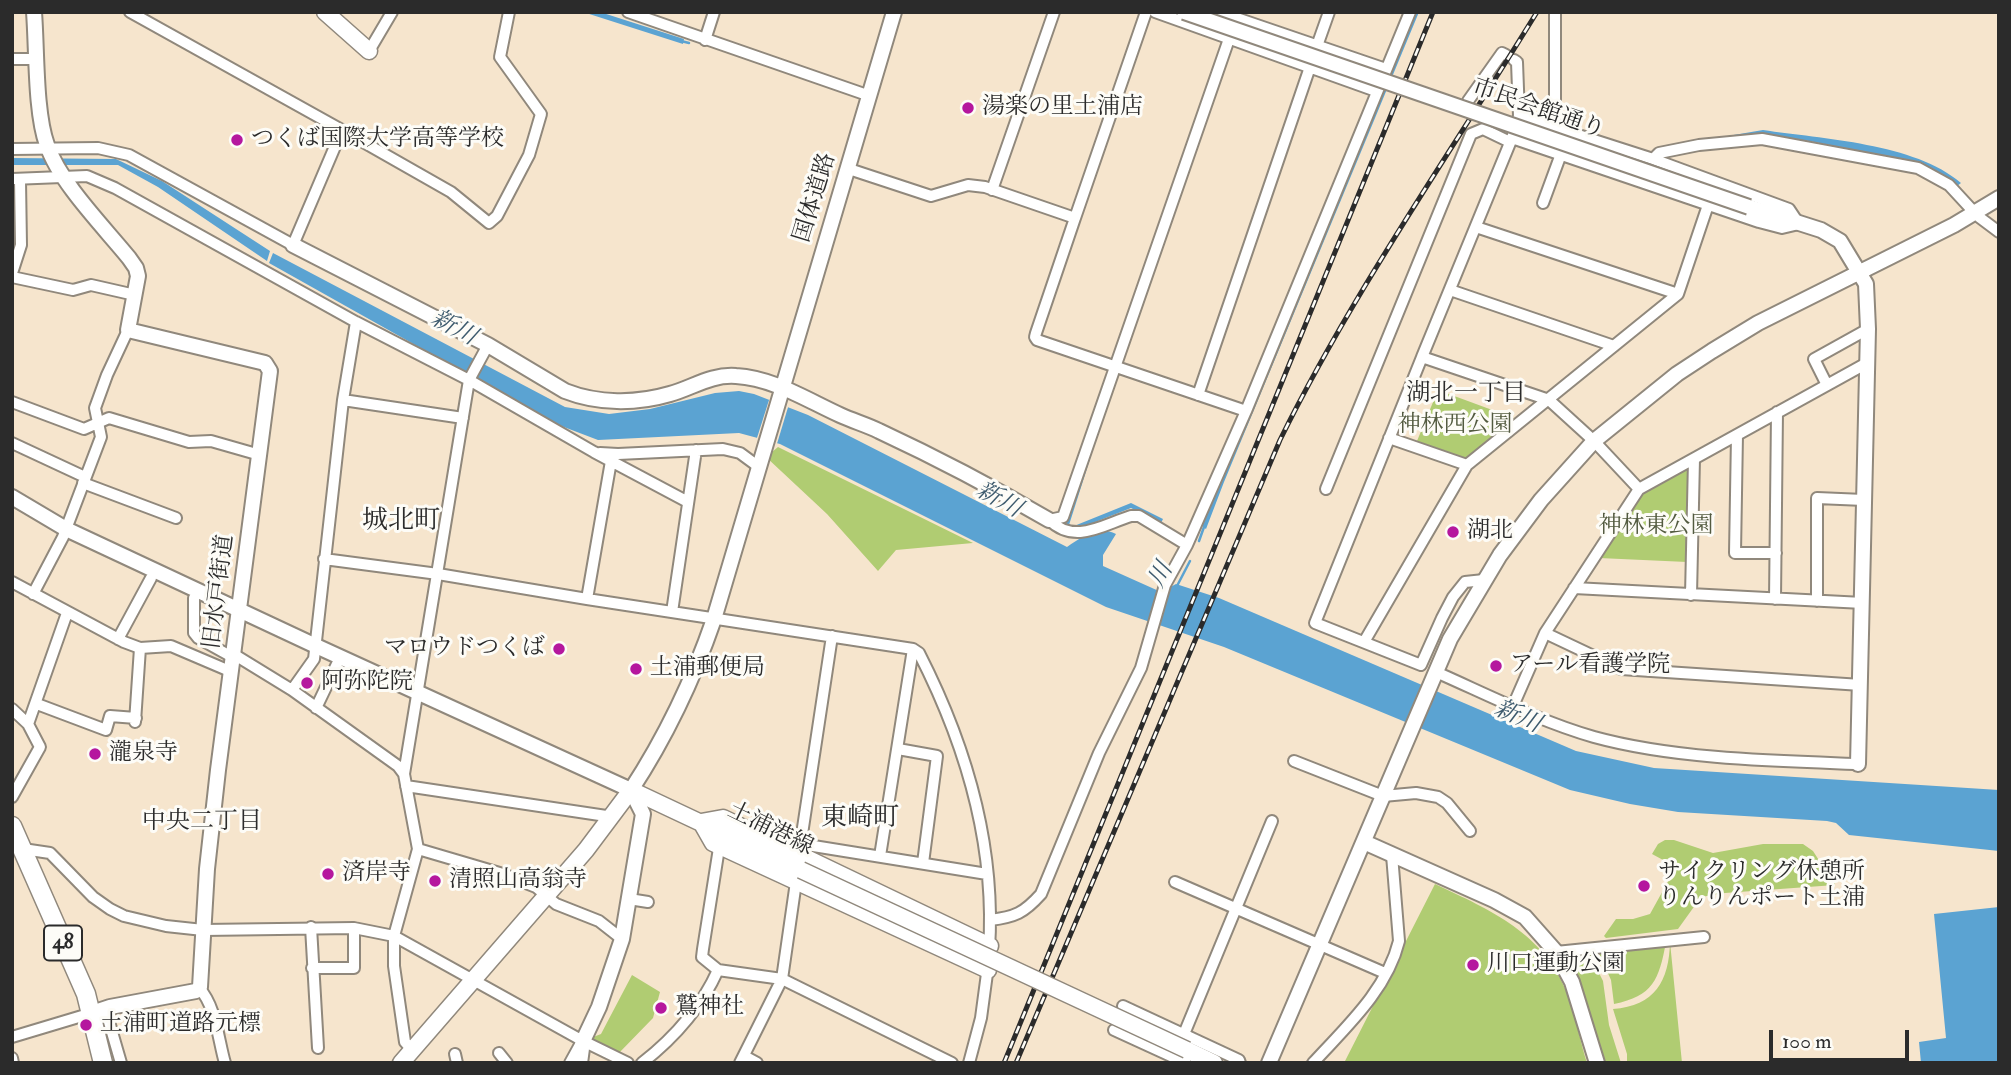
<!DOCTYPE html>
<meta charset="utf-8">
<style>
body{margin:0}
#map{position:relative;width:2011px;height:1075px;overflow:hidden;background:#f6e5cd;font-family:"IM FELL Double Pica",serif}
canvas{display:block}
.frame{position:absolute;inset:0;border:14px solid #2b2b2b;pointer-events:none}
.scale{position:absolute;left:1769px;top:1030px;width:140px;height:32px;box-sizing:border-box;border:4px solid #2b2b2b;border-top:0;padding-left:9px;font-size:21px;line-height:24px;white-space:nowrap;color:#2b2b2b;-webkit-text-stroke:5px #fdfcf7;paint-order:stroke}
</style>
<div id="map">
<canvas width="2011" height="1075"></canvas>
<div class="frame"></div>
<div class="scale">100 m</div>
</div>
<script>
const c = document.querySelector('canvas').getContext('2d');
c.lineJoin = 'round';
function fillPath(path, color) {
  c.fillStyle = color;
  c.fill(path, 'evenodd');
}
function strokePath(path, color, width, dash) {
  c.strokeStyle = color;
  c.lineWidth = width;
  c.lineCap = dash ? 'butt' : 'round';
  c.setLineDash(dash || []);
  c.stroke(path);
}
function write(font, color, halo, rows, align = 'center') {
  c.font = font + ' "IM FELL Double Pica","Noto Serif JP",serif';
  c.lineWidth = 6;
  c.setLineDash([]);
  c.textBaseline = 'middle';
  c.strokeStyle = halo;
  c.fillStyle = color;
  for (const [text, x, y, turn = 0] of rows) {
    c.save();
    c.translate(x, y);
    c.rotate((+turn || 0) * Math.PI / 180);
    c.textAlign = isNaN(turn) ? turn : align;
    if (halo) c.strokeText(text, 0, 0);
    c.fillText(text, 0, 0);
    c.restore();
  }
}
const green = new Path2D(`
 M1438 390 1514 418 1466 458 1417 441Z
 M778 447 973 543 896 550 878 571 827 514 766 457Z
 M1685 468 1690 472 1687 562 1599 558 1641 493Z
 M1665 840H1674L1713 853 1763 844H1803L1813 851 1822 865H1833L1835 885 1725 893 1701 897 1678 929 1606 938 1604 936 1616 919H1633L1650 914 1676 867 1652 854 1658 844Z
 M1435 884C1492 911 1543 932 1568 995 1576 1017 1580 1041 1587 1063H1344Z
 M1666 942C1659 980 1653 996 1614 1004L1611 980 1597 949Z
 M1670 942 1682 1063H1627V1054L1613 1009C1655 1006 1669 981 1670 942Z
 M1592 950V959L1603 981 1609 1025 1621 1063H1601L1559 953Z
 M632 975 660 992 653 1018 618 1054 588 1039 601 1034Z`);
const water = new Path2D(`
 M583 12H600L684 39 683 44Z
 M1413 12H1419L1224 482 1206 529 1202 526 1219 480Z
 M1763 130C1822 139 1915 143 1961 183L1957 186 1917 162 1809 141 1763 136 1662 152 1657 148Z
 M12 158 116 159 162 181 270 251 267 261 158 187 118 165H12Z
 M273 253 565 407 609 414 650 409 715 393 739 391 754 394 808 415 1067 547C1082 537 1098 525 1116 534L1103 555V566L1161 592 1176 584 1219 598 1576 751 1654 768 1999 790V851L1849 835 1836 823 1827 821 1678 812 1630 804 1570 790 1224 647 1106 607 780 444 739 433 598 440 556 424 269 263Z
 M1115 370 1192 394 1190 398 1117 374 1069 525 1074 526 1131 503 1163 519 1161 523 1131 508 1080 528 1065 527Z
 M1999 907V1063H1921L1919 1042 1946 1038 1934 914Z`);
const pier = new Path2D(`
 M770 397 789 404 776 447 756 441Z`);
const stream = new Path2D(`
 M681 41 689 43
 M1199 541 1204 527
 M1177 586 1190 561`);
const minor = new Path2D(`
 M130 12 342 130
 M628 12 870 96
 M1155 12 1376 91
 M1219 12 1386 69
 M705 40 714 12
 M1317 46 1329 12
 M369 51 392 12
 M12 59H38
 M1514 60 1517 62 1519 116
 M1468 101 1502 53 1506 55
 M1519 116 1653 159 1789 209 1799 224 1782 228 1759 222 1512 138Z
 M1555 128V12
 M12 149 98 148 129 155 293 245 342 130 451 192 489 223 497 216 529 155 541 114 500 57 509 12
 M1653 159 1659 153 1699 145 1762 139 1918 168 1949 185 1973 211
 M849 169 931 196 968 185 985 187 1075 218 1036 333 1035 337 1037 340 1246 411
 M12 179 87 176 115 188 356 322 469 380 594 452 688 502
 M992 190 1054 12
 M1543 203 1561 154
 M1979 217 1999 232
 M1075 218 1146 12
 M1476 227 1678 294
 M12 273 21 245 20 180
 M12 277 73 290 91 285 135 295
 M1450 290 1614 346
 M488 345 469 380 404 774 418 849 503 874 536 887 556 904 599 921 622 939
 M1422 357 1512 138
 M1827 385 1814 359 1868 329
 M1198 395 1310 67
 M343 400 463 418
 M12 402 84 429 109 418 189 442 211 441 260 455
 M1737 435 1735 553H1776
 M1389 438 1467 465
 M12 443 85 477
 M600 453 618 454 723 449 740 453 759 467
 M83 483 176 518
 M1326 489 1471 134 1483 129 1510 142
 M1049 520 1063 517 1229 39
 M1049 520C1075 545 1102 525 1131 516H1139L1187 545
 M324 559 438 574 587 599 913 649 919 653C966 745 996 846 989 950
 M1484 580 1465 582 1453 597 1442 618 1421 665 1315 623 1422 357 1549 400 1594 441 1639 489
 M12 582 124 642 140 648 171 646 232 672
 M1574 588 1863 603
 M33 594 63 537 101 437 95 408 107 375 128 330
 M1691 595 1694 459
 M194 598V633L198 638 234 658
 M587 599 611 461
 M1775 599 1777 412
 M1817 601V498L1864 500
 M672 612 696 450
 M1545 633 1621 669 1861 685
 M118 639 151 578
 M1364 642 1467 465 1678 294 1708 205
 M235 655 292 690 398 766 404 774
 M1436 672C1486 694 1541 722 1594 737 1674 759 1774 761 1858 764
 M292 690 314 659 343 400 356 322
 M37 704 106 730 110 716 136 718
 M1513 706 1545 633 1639 489 1867 363
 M316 708 337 664
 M12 709 28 724
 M135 722 140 648
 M898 749 937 756 923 863
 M1294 761 1383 796 1416 793 1438 797 1447 803 1470 831
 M406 786 613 817
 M12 797 40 747 28 724 67 613
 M801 844 987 874
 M719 848 703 949 702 957 718 970 782 979 952 1063
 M23 849 50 853 93 897 110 909 124 916 166 926 203 930 354 928 394 936 583 1041 628 1063
 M799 854 832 636
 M880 856 913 649
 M1175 882 1385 973
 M629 899 648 902
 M990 920C1015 917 1024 913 1041 894L1099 753 1141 668 1165 585 1187 545 1246 411 1410 12
 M311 927 318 1048
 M1556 952 1704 937
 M312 968H354V928
 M199 988C216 1006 218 1039 225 1063
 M1123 1006 1239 1060 1240 1063
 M105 1008 121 1063
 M1114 1030 1186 1063
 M1184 1034 1272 821
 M12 1037 92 1013
 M412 1050 405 1042 394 966V936L418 849
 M499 1053 507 1063
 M455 1054 457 1063
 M744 1056 757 1063
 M12 1058 13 1063
 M570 1063 581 1043
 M642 1063C674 1038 701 1008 718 970
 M740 1063 782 979 796 882
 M969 1063 981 1018 988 966
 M1313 1063C1346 1027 1387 990 1399 941L1392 855`);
const tertiary = new Path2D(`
 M34 12C37 50 35 112 47 145 60 183 103 226 129 258L136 268 138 276 128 330 265 363 270 371 218 770 207 869 200 987 196 991 110 1007 92 1013
 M1749 207 1821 230 1840 241 1866 284 1868 329 1858 764
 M293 245 488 345 565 391C598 404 636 404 670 394 692 388 711 374 736 376 773 378 807 400 840 415 853 421 867 425 879 431 937 458 994 488 1049 520
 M12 497 66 529 316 646 631 790 643 814 622 939 599 1007 583 1041 580 1063
 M631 790C667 735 693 680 714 619L894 12
 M1364 842 1494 900 1525 917 1556 952 1572 982 1597 1063
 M1269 1063 1450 639 1500 555 1541 500 1594 441 1677 374 1712 351 1758 323 1954 225 1999 198`);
const secondary = new Path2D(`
 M325 12 369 51
 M701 822 713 843 988 970
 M701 822 723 818 990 946
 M1187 1050 1214 1063
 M401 1063 586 850 631 790 801 870`);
const primary = new Path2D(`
 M12 826 86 994 103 1063`);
const rail = new Path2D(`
 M1004 1063 1433 12
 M1016 1063 1280 440C1354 290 1450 154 1537 12`);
const tertiaryBridge = new Path2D(`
 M1184 12 1749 207`);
const secondaryBridge = new Path2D(`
 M801 870 1187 1050`);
const markers = [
 [968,108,7,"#b5179e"],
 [237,140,7,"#b5179e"],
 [1453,532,7,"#b5179e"],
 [559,649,7,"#b5179e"],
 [1496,666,7,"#b5179e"],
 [636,669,7,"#b5179e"],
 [307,683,7,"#b5179e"],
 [95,754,7,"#b5179e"],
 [328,874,7,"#b5179e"],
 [435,881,7,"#b5179e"],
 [1644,886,7,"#b5179e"],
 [1473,965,7,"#b5179e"],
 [661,1008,7,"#b5179e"],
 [86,1025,7,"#b5179e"]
];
const shields = [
 [63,943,38]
];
const shieldNames = [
 ["48",63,943]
];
const poiNames = [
 ["湯楽の里土浦店",982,108],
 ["つくば国際大学高等学校",251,140],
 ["湖北",1467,532],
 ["マロウドつくば",545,649,"right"],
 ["アール看護学院",1510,666],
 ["土浦郵便局",650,669],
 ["阿弥陀院",321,683],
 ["瀧泉寺",109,754],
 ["サイクリング休憩所",1658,873],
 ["りんりんポート土浦",1658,899],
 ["済岸寺",342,874],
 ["清照山高翁寺",449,881],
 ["川口運動公園",1487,965],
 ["鷲神社",675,1008],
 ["土浦町道路元標",100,1025]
];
const streetNames = [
 ["市民会館通り",1538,110,19],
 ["国体道路",816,198,-73],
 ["旧水戸街道",220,592,-83],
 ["土浦港線",770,830,26]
];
const parkNames = [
 ["神林西公園",1455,426],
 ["神林東公園",1656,527]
];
const waterNames = [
 ["新川",453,329,28],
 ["新川",998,501,29],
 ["川",1162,576,-62],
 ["新川",1517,718,23]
];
const neighbourhoodNames = [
 ["湖北一丁目",1466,395],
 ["中央二丁目",202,823]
];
const quarterNames = [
 ["城北町",401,522],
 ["東崎町",860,819]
];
fillPath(green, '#b0cc72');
fillPath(water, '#5ba3d2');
fillPath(pier, '#f6e5cd');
strokePath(stream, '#5ba3d2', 2.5);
strokePath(minor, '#90887c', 14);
strokePath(tertiary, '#90887c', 18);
strokePath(secondary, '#90887c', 19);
strokePath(primary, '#90887c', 21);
strokePath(minor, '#fff', 10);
strokePath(tertiary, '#fff', 14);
strokePath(secondary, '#fff', 16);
strokePath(primary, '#fff', 18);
strokePath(rail, '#2b2b2b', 5);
strokePath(rail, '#fdfcf7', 2.5, [8]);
strokePath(tertiaryBridge, '#90887c', 18, []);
strokePath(secondaryBridge, '#90887c', 19, []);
strokePath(tertiaryBridge, '#fff', 14);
strokePath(secondaryBridge, '#fff', 16);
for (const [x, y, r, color] of markers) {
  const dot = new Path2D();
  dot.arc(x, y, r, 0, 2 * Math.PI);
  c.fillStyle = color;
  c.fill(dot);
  strokePath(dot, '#fdfcf7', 2.5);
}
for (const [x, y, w] of shields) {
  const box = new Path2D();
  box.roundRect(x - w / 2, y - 17.5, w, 35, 5);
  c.fillStyle = '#fdfcf7';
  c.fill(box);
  strokePath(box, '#2b2b2b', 2);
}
write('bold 21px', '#2b2b2b', null, shieldNames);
write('23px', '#2b2b2b', '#fdfcf7', poiNames, 'left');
write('23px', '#2b2b2b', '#fdfcf7', streetNames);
write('23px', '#535b40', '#fdfcf7', parkNames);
write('italic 24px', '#3e5b6e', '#fdfcf7', waterNames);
write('24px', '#2b2b2b', '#fdfcf7', neighbourhoodNames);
write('26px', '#2b2b2b', '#fdfcf7', quarterNames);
</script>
